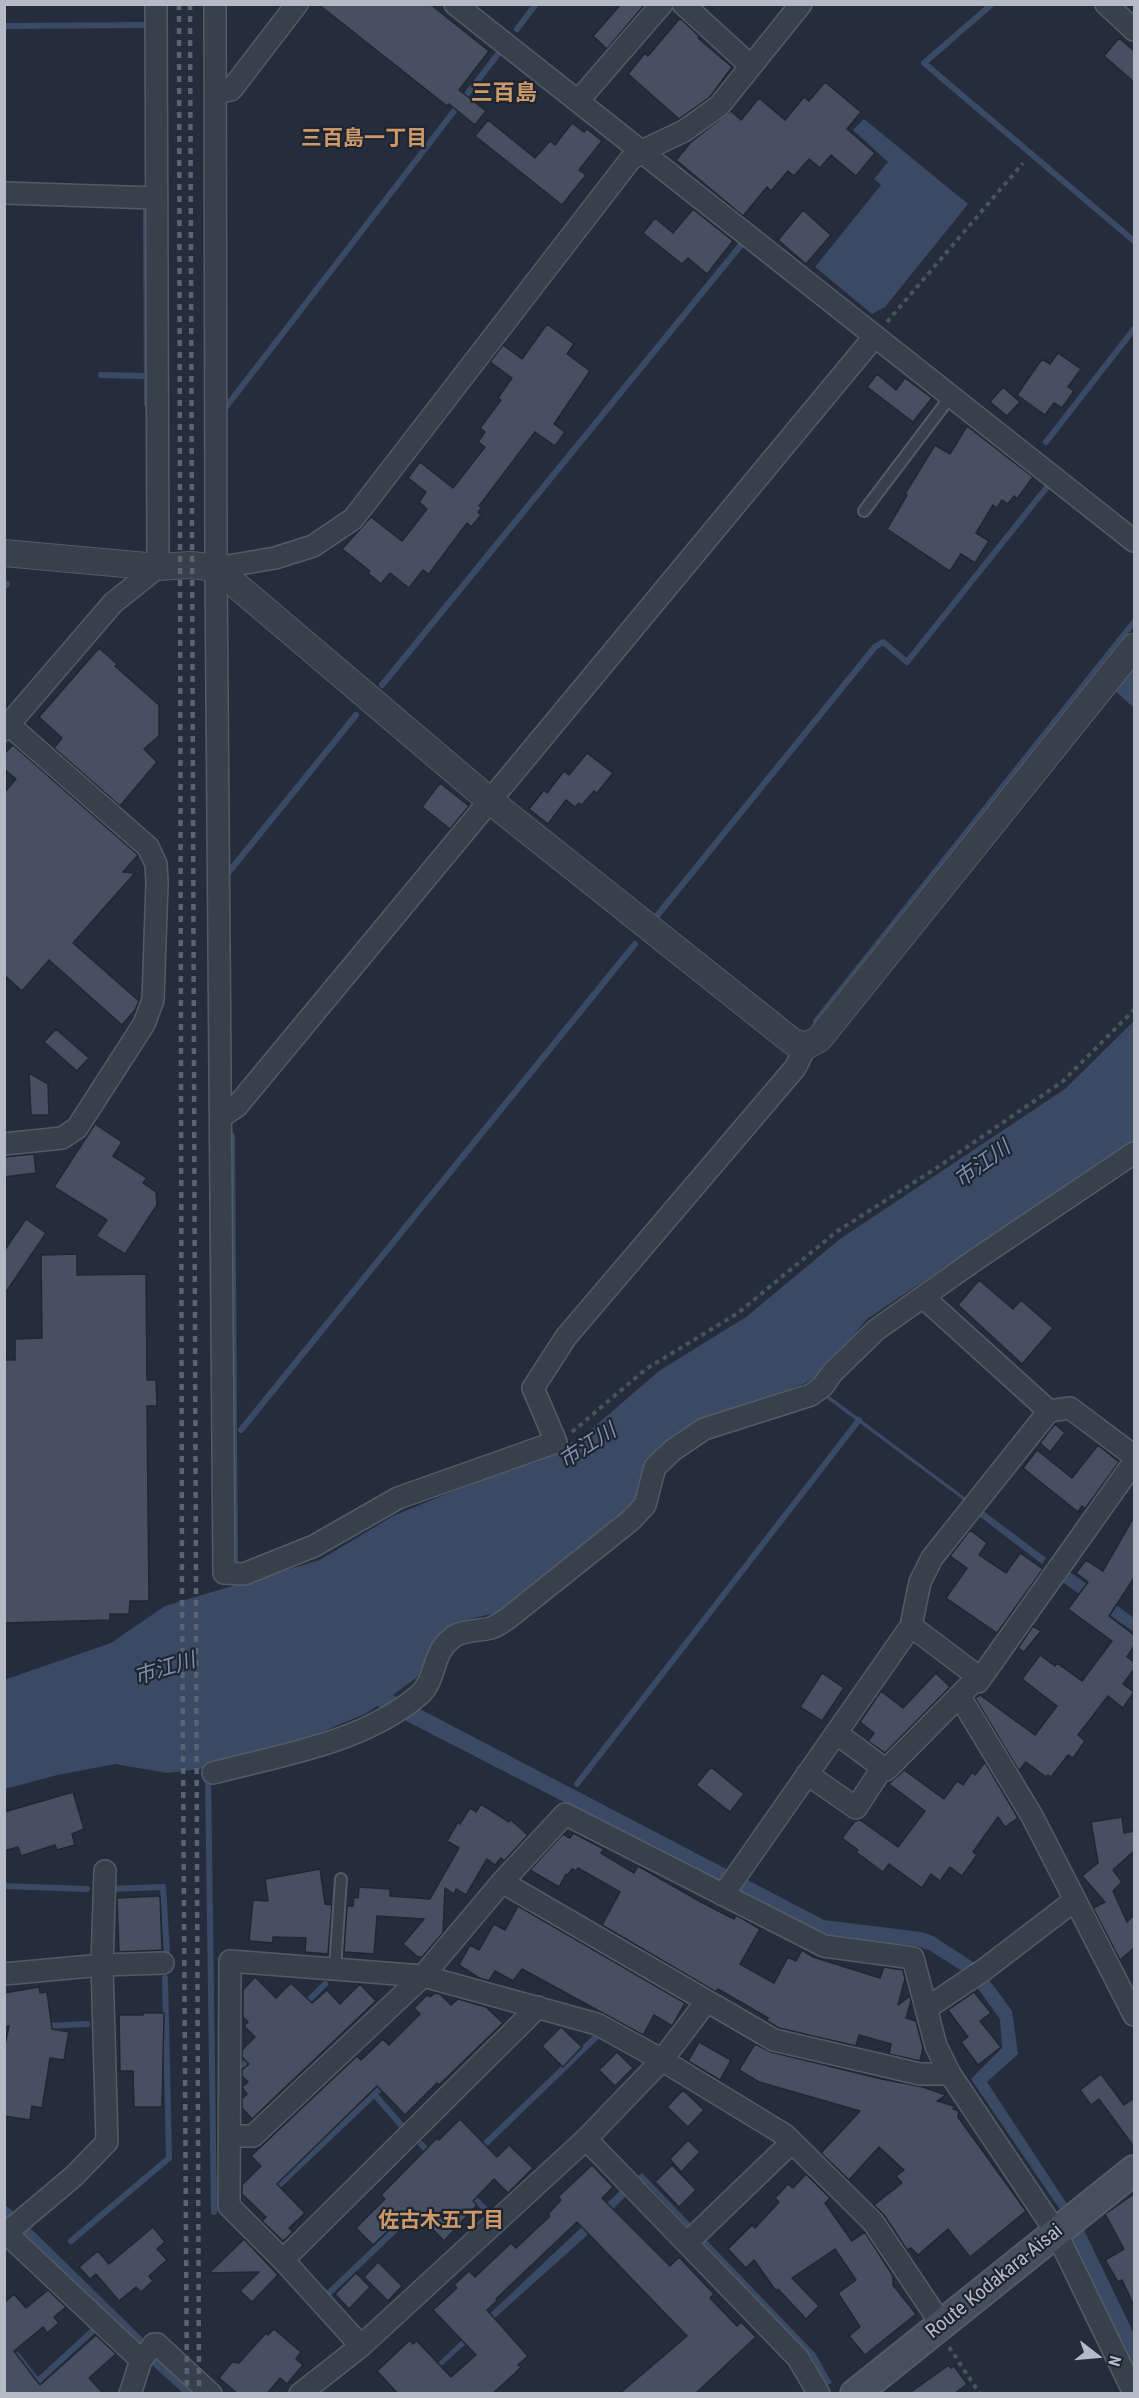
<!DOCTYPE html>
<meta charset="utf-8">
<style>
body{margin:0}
#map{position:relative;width:1139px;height:2398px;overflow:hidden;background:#252d3c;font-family:"Roboto Condensed",sans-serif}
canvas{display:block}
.frame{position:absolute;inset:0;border:6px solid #b4bbc7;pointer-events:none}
.north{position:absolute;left:1067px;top:2326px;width:60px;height:60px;-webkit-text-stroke:4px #1e2531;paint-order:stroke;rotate:106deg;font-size:16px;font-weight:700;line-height:24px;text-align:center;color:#b4bbc7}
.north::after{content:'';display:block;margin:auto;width:21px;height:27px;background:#b4bbc7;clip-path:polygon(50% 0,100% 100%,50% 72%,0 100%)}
</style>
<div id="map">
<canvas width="1139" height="2398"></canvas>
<div class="frame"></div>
<div class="north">N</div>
</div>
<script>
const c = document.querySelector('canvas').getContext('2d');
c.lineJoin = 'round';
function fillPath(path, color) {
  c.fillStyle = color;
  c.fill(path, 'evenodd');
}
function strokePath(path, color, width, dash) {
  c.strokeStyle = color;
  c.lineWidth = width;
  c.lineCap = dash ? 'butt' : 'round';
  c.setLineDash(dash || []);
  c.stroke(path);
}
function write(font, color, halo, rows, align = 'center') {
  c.font = font + ' "Roboto Condensed","Noto Sans JP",sans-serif';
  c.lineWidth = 4.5;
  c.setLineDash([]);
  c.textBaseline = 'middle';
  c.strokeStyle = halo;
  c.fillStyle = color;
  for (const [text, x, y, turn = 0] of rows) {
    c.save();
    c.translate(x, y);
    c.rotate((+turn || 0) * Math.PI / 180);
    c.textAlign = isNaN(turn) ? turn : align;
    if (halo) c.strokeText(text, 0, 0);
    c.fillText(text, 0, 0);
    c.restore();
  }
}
const water = new Path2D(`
 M864 119 968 204 885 307 872 314 815 267 881 185 874 179 888 162 853 130Z
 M1134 663V708L1113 689Z
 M1134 1021V1141L867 1319 821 1373 806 1383 703 1421 639 1493 629 1509 496 1613 456 1622 436 1637 425 1666 416 1678 393 1695 824 1920 921 1932 933 1936 979 1966 1012 2011 1018 2054 987 2082 1084 2230 1134 2334V2376L1071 2245 1070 2234 1061 2211 971 2079 1002 2048 1000 2019 979 1990 962 1971 929 1950 917 1946 827 1937 377 1706 365 1714 309 1737 208 1768 167 1773 115 1764 57 1775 5 1789 4 1680 111 1643 165 1606 320 1560 393 1516 580 1439 659 1371 746 1317 840 1239 1065 1089Z
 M828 1395 1046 1558 1042 1564 975 1513 962 1499 826 1398Z
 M1067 1570 1134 1618V1632L1061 1581Z
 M642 2173 815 2353 832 2383 827 2385 811 2356 647 2184 625 2197 584 2238 419 2386 405 2394 622 2189Z
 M4 2204 16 2214 199 2393H183L151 2364 141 2393 140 2350 5 2219Z`);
const stream = new Path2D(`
 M992 4 924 63 1134 241
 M4 26 149 25
 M517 29 536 4
 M146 207 147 404
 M101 375 146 376
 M226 407 498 54
 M1046 442 1134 329
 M4 587 7 584
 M382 685 741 245
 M228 873 356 715
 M656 917 875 647 883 642 907 662 1047 487
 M816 1021 1134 622
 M232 1136 235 1565
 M241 1430 635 944
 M208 1774 214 2212
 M577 1784 859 1420
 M4 1886 87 1889
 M109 1889 163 1887 167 1954
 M304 2005 325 1984
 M46 2026 87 2024
 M242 2065 252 2056
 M374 2094 401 2125
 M421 2144 431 2154
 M480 2149 596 2037
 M274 2190 384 2085
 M469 2193 488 2212
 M71 2241 169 2158 165 1978
 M329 2293 420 2206
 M17 2355 38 2382
 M38 2381 97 2327`);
const building = new Path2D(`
 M318 4H430L489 51 459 90 486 111 475 125 449 104 447 106Z
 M621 4H645L607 49 593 36Z
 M680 18 699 36 698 38 732 67 710 97 679 119 628 74 645 53 648 56Z
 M1119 38 1134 51V82L1104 56Z
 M825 82 861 112 847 129 875 153 856 176 831 155 820 168 809 159 794 176 788 171 771 191 767 187 743 216 676 160 691 142 731 111 741 120 759 98 785 120 804 97 809 101Z
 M488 120 535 158 550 141 555 145 572 123 584 132 587 129 602 141 579 170 586 175 562 205 475 136Z
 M693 209 733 241 707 274 688 258 682 264 643 233 655 218 673 233Z
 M803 210 831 235 806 264 778 240Z
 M547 324 574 344 567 354 590 371 554 424 565 432 555 446 535 432 479 506 482 508 478 512 481 515 471 527 467 523 429 574 423 570 409 588 390 573 381 584 368 573 370 571 342 549 371 517 402 541 427 509 419 502 426 492 408 478 420 462 453 488 485 447 478 442 485 432 480 428 501 400 498 398 512 378 490 362 503 345 522 359Z
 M1058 353 1081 369 1068 387 1074 391 1062 408 1054 403 1045 415 1017 395 1042 359 1050 364Z
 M877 374 896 390 905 378 932 398 913 422 867 387Z
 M1003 387 1020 402 1007 416 990 402Z
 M967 426 1033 477 1017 499 1014 496 1008 504 1002 500 997 508 993 505 976 533 989 541 975 563 961 554 950 571 887 529 907 495 905 494 935 445 950 454Z
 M99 648 117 664 115 666 159 705V736L144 749 157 762 120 806 54 748 62 738 39 717Z
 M13 745 138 855 123 872 135 873 73 943 139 1001 135 1010 122 1025 49 960 22 991 4 975V793L16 779 4 769V754Z
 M587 753 613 773 597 793 594 791 582 805 579 803 575 807 566 800 548 824 529 809 544 790 547 793 564 771 569 775Z
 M440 783 469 806 450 829 422 807Z
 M56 1029 89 1058 77 1071 44 1042Z
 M29 1073 48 1084 49 1115H31Z
 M95 1124 122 1142 113 1156 147 1178 143 1183 156 1192 157 1205 125 1254 96 1236 107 1220 54 1187Z
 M34 1154 36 1173 4 1177V1157Z
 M26 1219 46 1233 4 1295V1251Z
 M77 1254V1275L146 1274 147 1380H156L157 1406H147L149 1601H130L129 1614H110V1620L4 1623V1360H15V1339L42 1338 41 1255Z
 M979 1280 1013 1309 1021 1300 1053 1328 1022 1364 958 1305Z
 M1055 1424 1065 1433 1050 1452 1040 1443Z
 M1098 1445 1119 1462 1085 1509 1082 1506 1078 1512 1023 1468 1037 1450 1072 1478Z
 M1134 1517V1578L1109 1616 1134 1635V1646L1127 1657 1134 1662V1669L1123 1684 1134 1692 1123 1708 1108 1696 1078 1735 1085 1741 1073 1758 1068 1755 1051 1777 1048 1775 1046 1777 1026 1762 1019 1771 975 1698 980 1695 1035 1735 1057 1706 1022 1679 1040 1655 1055 1666 1057 1663 1082 1681 1112 1641 1068 1609 1088 1582 1076 1573 1086 1560 1103 1571Z
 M970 1530 987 1543 979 1555 1006 1573 1020 1553 1043 1569 997 1633 946 1598 967 1568 950 1556Z
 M1033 1626 1041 1631 1024 1652 1018 1648Z
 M822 1673 844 1688 822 1721 800 1707Z
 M936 1673 950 1687 885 1753 868 1741 874 1733 860 1722 881 1691 903 1708Z
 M985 1762 1018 1818 1005 1827 998 1817 973 1852 977 1855 962 1876 950 1867 940 1881 931 1874 922 1888 889 1864 883 1872 856 1852 858 1850 842 1838 855 1821 860 1820 898 1847 925 1811 889 1784 891 1782 904 1770 944 1799 957 1781 963 1785 972 1772 975 1775Z
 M711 1767 744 1794 730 1812 696 1785Z
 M73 1792 84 1829 72 1834 75 1845 57 1850 55 1845 21 1856 18 1847 4 1851V1812Z
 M481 1804 509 1822 511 1820 528 1835 504 1861 501 1858 495 1865 487 1859 466 1895 456 1889 454 1894 445 1888 443 1933 422 1957H418L403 1944 424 1919 377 1916 374 1954 344 1952 347 1906H353L354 1897 358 1898 359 1887 390 1889V1896L430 1899 459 1848 447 1841 458 1822 460 1824 470 1808 476 1812Z
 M1122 1817 1124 1833 1134 1831V1851L1113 1870 1122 1882 1113 1891 1127 1922 1134 1915V1948L1120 1960 1093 1908 1105 1902 1082 1876 1098 1863 1091 1822Z
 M573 1833 604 1849 601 1853 634 1873 638 1866 701 1902 734 1919 736 1915 760 1929 740 1964 774 1983 788 1957 796 1961 802 1950 813 1957 880 1978 884 1967 903 1970 905 1979 898 2005 910 1996 911 2001 906 2018 916 2021 923 2048 920 2061 889 2054 891 2044 859 2035 856 2046 779 2028 767 2021 768 2018 718 1989 716 1992 602 1925 620 1892 578 1868 576 1871 572 1869 568 1875 566 1874 559 1887 530 1870 563 1834 570 1838Z
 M320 1869 325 1904 332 1905 328 1954 305 1952 306 1938 273 1937V1943L249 1941 253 1900 268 1901 265 1879Z
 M160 1896 162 1950 119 1952 117 1898Z
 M518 1906 685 2003 672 2026 654 2015 643 2035 522 1969 513 1981 495 1971 489 1981 479 1978 459 1965 470 1945 479 1950 494 1924 505 1930Z
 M255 1977 276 1998 291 1983 312 2003 327 1990 340 2004 360 1984 376 2001 252 2119 242 2108V2099L247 2094 242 2087 248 2082 242 2076V2070L249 2064 242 2057V2050L255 2037 244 2026 248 2022 243 2017V1990Z
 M39 1987 40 1993 47 1992 52 2029 69 2032 64 2060 50 2058 42 2108 32 2106 30 2120 4 2116V2050L9 2026 4 2027V1993Z
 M974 1992 991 2013 980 2021 1001 2047 978 2065 961 2042 968 2037 948 2010Z
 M435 1993 440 1994 451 2005 458 1999 486 2007 503 2023 439 2085 437 2083 405 2115 377 2086 277 2184 305 2213 289 2228 293 2232 283 2241 262 2221 266 2217 242 2194V2185L261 2166 251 2156 357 2056 361 2060 383 2039 389 2045 420 2014 414 2008 427 1995 430 1997Z
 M143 2013H164L162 2107H134L133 2071H120L119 2015H143Z
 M561 2027 582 2047 563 2067 542 2046Z
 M699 2042 731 2060 720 2080 688 2061Z
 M755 2044 771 2052 882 2079 923 2087 946 2095 937 2101 954 2106 953 2109 959 2111 958 2117 1026 2211 970 2257 948 2229 918 2255 911 2248 907 2250 884 2215 874 2205 902 2183 896 2176 904 2170 879 2147 849 2180 821 2153 860 2111 759 2082 739 2070Z
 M617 2052 633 2068 615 2086 599 2070Z
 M1101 2074 1124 2105 1134 2098V2147L1099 2099 1091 2105 1080 2090Z
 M683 2090 704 2110 688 2127 667 2107Z
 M460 2119 497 2157 509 2145 533 2168 508 2193 494 2179 473 2201 477 2205 444 2241 412 2208 373 2245 356 2228 385 2199 381 2195 437 2138 439 2140Z
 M688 2140 700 2152 681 2172 670 2159Z
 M592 2165 613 2187 602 2198 670 2266 679 2257 714 2294 710 2298 737 2326 741 2322 756 2337 695 2394H619L687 2336 577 2222 496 2299 497 2301 487 2310 528 2356 518 2365 521 2367 513 2375 492 2394H398L377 2371 410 2340 413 2344 417 2341 451 2377 476 2355 433 2310 457 2288 454 2285 469 2271 475 2277 511 2243 516 2248 550 2216 548 2214 561 2200 558 2197Z
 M672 2165 696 2190 679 2207 655 2182Z
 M806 2174 830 2198 825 2203 852 2241 865 2232 893 2276V2285L916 2314 865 2355 849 2336 860 2327 838 2293 856 2280 835 2249 792 2278 819 2306 806 2319 778 2289 776 2291 754 2260 746 2268 728 2249 752 2225 755 2228 779 2202 775 2198 788 2184 793 2188Z
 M1134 2194V2306L1122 2280 1118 2282 1105 2260 1124 2249 1105 2214Z
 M153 2227 165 2242 157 2249 167 2260 149 2276 153 2281 141 2292 136 2287 119 2301 96 2274 90 2279 79 2267 98 2251 109 2264Z
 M244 2239 278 2275 252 2302 240 2291 259 2272 209 2273Z
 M378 2262 402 2286 388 2301 364 2277Z
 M356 2273 370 2287 349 2309 335 2294Z
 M48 2290 66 2307 54 2317 59 2323 47 2333 43 2327 14 2351 40 2385 96 2335 116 2354 89 2378 104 2394H4V2303L14 2294 26 2308Z
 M274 2329 301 2352 296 2359 303 2365 287 2384 280 2378 267 2394H238L219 2378 232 2362 239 2363 266 2333 268 2335Z
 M949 2365 951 2368 954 2366 967 2384 954 2394H908Z`);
const path = new Path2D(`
 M887 322 1023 163
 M572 1432 646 1369 738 1313 836 1232 935 1169 1062 1082 1134 1010
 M949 2347 980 2394`);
const service = new Path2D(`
 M864 511 951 396
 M335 1969 341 1879`);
const minor = new Path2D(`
 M215 4 216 568 224 1573 244 1574 314 1546 398 1498 556 1442 533 1388 566 1337 795 1068 806 1046
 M455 4 1134 541
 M683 4 751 66
 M1106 4 1134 30
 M216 93 231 90 297 4
 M578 101 662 4
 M4 193 155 198
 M216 568 275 558 313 546 353 519 630 160 642 151 684 131 719 106 801 4
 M4 730 113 603 158 567 156 4
 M221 1117 237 1106 875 336
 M4 1144 62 1138 77 1128 144 1024 153 1000 157 883 156 864 148 847 9 725
 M923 1297 1049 1411
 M911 1626 980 1678
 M960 1697 1032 1816 1134 2015
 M836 1733 886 1770 972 1683 978 1682 1134 1462
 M213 1773C281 1755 362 1743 418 1696 437 1681 431 1653 452 1638 461 1630 480 1631 491 1628 497 1626 502 1622 507 1619L631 1520 645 1505 655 1467 673 1450 704 1429 811 1395 823 1386 832 1373 876 1330 975 1260 1134 1153
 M807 1774 856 1808 883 1767
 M105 1871 102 1965 163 1963
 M502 1882 774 2040 920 2074H950
 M723 1895 911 1626 920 1582 932 1558 1049 1411 1070 1408 1134 1456
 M4 1974 102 1965 107 2142 74 2176 4 2235
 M927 2008 985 1969 1075 1900
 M230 2136H253L423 1976 502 1882 565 1814 824 1946 913 1958 936 2046 950 2074 1056 2232 1134 2393
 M586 2139 798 2358 819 2394
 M4 2231 141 2360
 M687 2243 792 2142
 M283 2260 538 2007
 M361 2346 283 2260 229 2206 230 1961 423 1976 597 2024 662 2060 785 2135 873 2222 942 2325
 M130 2394 141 2360 154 2344H157L211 2394
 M300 2394 361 2346 586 2139 662 2060 706 2002`);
const tertiary = new Path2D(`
 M4 553 158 567 191 565 216 568 489 800 793 1042 806 1046 819 1039 1134 647`);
const secondary = new Path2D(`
 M855 2394 1134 2170`);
const rail = new Path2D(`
 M179 4 182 1592 187 2394
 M190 4 199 2394`);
const streetNames = [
 ["Route Kodakara-Aisai",995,2282,-39]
];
const neighbourhoodNames = [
 ["三百島一丁目",364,140],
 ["佐古木五丁目",441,2222]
];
const waterNames = [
 ["市江川",983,1165,-36],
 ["市江川",588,1447,-33],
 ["市江川",165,1670,-17]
];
const quarterNames = [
 ["三百島",504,94]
];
fillPath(water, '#3b4a64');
strokePath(stream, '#3b4a64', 6);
fillPath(building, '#465060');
strokePath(building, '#202733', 1.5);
strokePath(service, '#545b67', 14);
strokePath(minor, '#545b67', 24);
strokePath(tertiary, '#545b67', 28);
strokePath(secondary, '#545b67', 32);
strokePath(path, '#45565a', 4, [4.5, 4.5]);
strokePath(service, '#38404c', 10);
strokePath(minor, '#38404c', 21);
strokePath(tertiary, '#38404c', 26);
strokePath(secondary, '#474f5f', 28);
strokePath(rail, '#5b6373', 4.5, [6, 6]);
write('20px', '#b4bbc7', '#1e2531', streetNames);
write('bold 21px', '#ce9968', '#1e2531', neighbourhoodNames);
write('italic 21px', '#7d8fad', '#1e2531', waterNames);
write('bold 22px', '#ce9968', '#1e2531', quarterNames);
</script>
